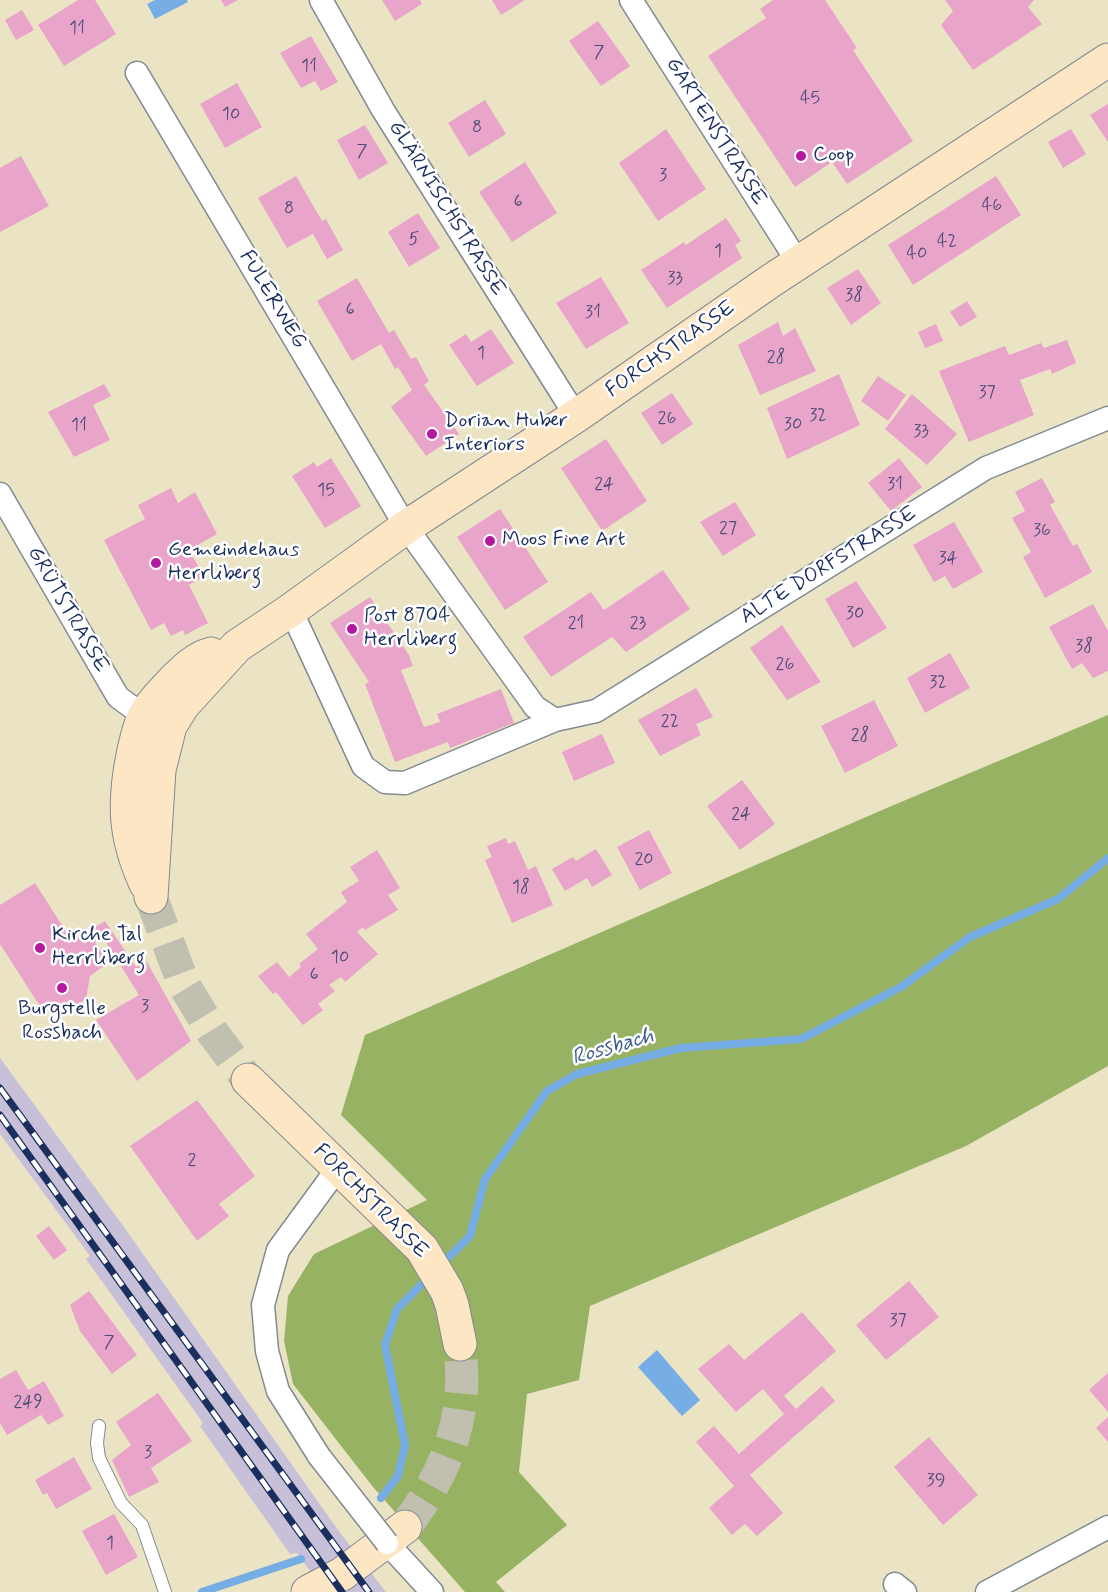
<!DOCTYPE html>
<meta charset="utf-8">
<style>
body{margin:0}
canvas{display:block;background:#eae4c5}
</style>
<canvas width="1108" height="1592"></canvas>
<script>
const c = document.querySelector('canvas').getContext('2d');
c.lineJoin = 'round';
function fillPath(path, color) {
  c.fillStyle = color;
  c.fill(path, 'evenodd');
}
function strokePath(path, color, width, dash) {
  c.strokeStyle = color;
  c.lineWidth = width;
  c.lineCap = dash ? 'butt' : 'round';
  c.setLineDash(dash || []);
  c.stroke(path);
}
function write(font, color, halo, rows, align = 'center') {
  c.font = font + ' Mynerve,sans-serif';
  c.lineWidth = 5;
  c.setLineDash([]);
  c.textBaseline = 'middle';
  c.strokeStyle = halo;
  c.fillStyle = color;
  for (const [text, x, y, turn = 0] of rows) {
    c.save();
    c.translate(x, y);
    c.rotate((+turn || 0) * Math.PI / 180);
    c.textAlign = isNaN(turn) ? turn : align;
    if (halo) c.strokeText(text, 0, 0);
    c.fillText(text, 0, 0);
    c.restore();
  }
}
const industrial = new Path2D(`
 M0 1058 121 1223 338 1530 386 1592H325L297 1553 290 1554 200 1426 203 1423 86 1259 90 1256 0 1134Z`);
const forest = new Path2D(`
 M1108 715V1066L966 1146 590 1306 579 1380 527 1394 519 1472 567 1525 496 1582 505 1592H465L373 1487 293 1384 284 1341 288 1296 314 1254 427 1200 341 1115 365 1035 889 807Z`);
const water = new Path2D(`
 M155 0H187L188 2 155 19 147 4Z
 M657 1350 700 1400 682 1416 638 1367Z`);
const stream = new Path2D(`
 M439 1267 470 1236 485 1179 547 1091 577 1074 681 1048 801 1039 901 987 970 937 1058 899 1108 858
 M381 1498 398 1476 405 1445 385 1345 397 1309 430 1276
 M202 1592 301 1559`);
const building = new Path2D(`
 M78 0H95L116 34 64 66 38 25Z
 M221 0H238L225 7Z
 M382 0H420L422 4 395 21Z
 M492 0H525L501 15Z
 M773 0H825L857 48 853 50 913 141 847 184 832 162 795 187 708 56 766 18 760 9Z
 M945 0H1034L1028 7 1042 24 973 70 941 25 953 11Z
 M22 10 34 30 16 40 5 20Z
 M598 21 630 66 601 86 569 41Z
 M311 36 338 82 321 91 315 81 301 88 280 53Z
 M237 83 262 127 225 148 200 104Z
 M485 100 506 134 469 157 448 123Z
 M1108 104V142L1090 115Z
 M365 125 388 163 359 180 337 140Z
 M666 129 706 189 658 221 619 163Z
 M1071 129 1086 154 1063 168 1048 142Z
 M21 156 49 206 0 232V168Z
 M525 162 557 213 512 242 479 192Z
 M296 176 322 221 326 219 343 250 327 259 313 234 287 248 258 198Z
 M996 176 1021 215 913 285 888 245Z
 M418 213 440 248 409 267 388 232Z
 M726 218 741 241 735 245 742 258 667 308 641 270 684 242 686 245Z
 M858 269 881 303 851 325 827 288Z
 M601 277 629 323 586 349 556 303Z
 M357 278 389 333 394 330 411 359 416 357 429 381 424 385 459 434 426 456 391 407 412 390 398 367 395 369 381 344 352 361 317 301Z
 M967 301 977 317 960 327 950 312Z
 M778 322 783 336 795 328 816 371 760 395 738 345Z
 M936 324 943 341 925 348 918 332Z
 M491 329 514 363 477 386 449 345 466 334 471 342Z
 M1067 340 1076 363 1052 374 1050 369 1020 380 1034 415 969 442 939 371 1005 346 1009 355 1041 343 1044 348Z
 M839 374 860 425 787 459 767 408Z
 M878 376 906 395 888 421 861 401Z
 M104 384 111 396 93 405 110 440 74 457 48 412Z
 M672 393 693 424 662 445 641 413Z
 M912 394 957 434 927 465 885 429Z
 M606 439 647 501 602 531 561 468Z
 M331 458 361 506 325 528 292 476 314 462 317 467Z
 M899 458 922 487 891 511 868 483Z
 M1042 478 1055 502 1050 505 1073 546 1077 544 1092 572 1045 598 1023 557 1031 552 1012 518 1025 511 1015 492Z
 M171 488 178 503 195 492 217 534 189 550 204 576 189 585 208 623 185 635 183 630 171 636 164 623 151 630 104 540 145 519 138 505Z
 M735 502 756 535 723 556 700 522Z
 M500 509 548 582 505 610 457 537Z
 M954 522 983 572 953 589 945 576 934 582 913 545Z
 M663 570 690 609 626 652 612 637 551 677 523 637 591 592 604 610Z
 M856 581 887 628 853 648 825 599Z
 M370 597 409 655 413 666 401 670 424 727 440 722 437 714 501 689 514 723 450 748 448 742 395 762 365 684 369 682 330 623Z
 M1093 604 1108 631V671L1093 678 1082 663 1072 669 1049 627Z
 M782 625 821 682 787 700 750 648Z
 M950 653 970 688 925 713 907 678Z
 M696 688 713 717 696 724 701 735 660 756 638 720Z
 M874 700 898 746 845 773 821 726Z
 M602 734 615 763 574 781 562 752Z
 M742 780 775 824 740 850 707 806Z
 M649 830 672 873 640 890 617 847Z
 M506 838 508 844 515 841 528 870 536 866 553 905 512 923 485 860 492 857 487 846Z
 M596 849 612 875 592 887 587 878 565 891 552 869 573 857 576 861Z
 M377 850 400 888 388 895 398 910 365 930 363 927 357 932 378 954 345 982 341 977 329 985 335 991 318 1004 323 1010 303 1025 276 992 273 994 258 976 277 962 289 977 301 967 299 964 318 949 306 934 347 902 341 892 359 881 350 867Z
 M35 883 72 941 105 921 136 967 147 962 191 1041 137 1081 96 1020 139 995 102 936 95 942 108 963 90 976 86 999 66 1013 41 1008 0 944V905Z
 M197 1100 255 1176 219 1204 229 1216 197 1241 130 1146Z
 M49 1226 67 1250 54 1260 36 1236Z
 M909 1281 939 1317 886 1360 856 1325Z
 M89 1291 137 1355 112 1374 80 1331 70 1305Z
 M802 1312 836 1351 784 1396 796 1409 822 1386 835 1401 750 1475 783 1513 757 1536 745 1524 732 1535 709 1508 734 1486 696 1442 714 1426 739 1454 784 1414 763 1389 736 1412 698 1369 729 1344 744 1360Z
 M16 1370 28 1390 44 1381 64 1416 48 1425 41 1415 7 1435 0 1423V1379Z
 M1108 1373V1412L1089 1390Z
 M158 1393 192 1441 151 1468 159 1482 129 1497 112 1460 131 1445 116 1422Z
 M1108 1417V1442L1096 1428Z
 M929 1437 978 1495 943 1525 894 1467Z
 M74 1457 92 1489 56 1509 47 1493 43 1495 35 1480Z
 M114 1514 138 1557 106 1575 82 1531Z`);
const secondaryTunnel = new Path2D(`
 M151 897 184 985 213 1033 248 1080
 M405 1527C436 1486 456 1447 461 1396 463 1379 461 1361 460 1344`);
const service = new Path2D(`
 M99 1426 97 1443 99 1458 121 1503 142 1525 165 1592`);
const minor = new Path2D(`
 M321 0 383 110 576 416
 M631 0 799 264
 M137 73 406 527 535 707 555 720
 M0 494 118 697 144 716
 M291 610 363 766 385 782 405 783 555 720 596 711 986 468 1108 418
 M319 1456 278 1391 267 1351 263 1305 278 1250 338 1168
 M387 1543 432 1592
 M895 1584 905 1592
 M987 1592 1108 1527`);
const secondary = new Path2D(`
 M146 884C125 838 123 805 133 755 136 742 139 726 145 715 151 703 162 693 171 683 183 671 194 659 211 654
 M151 897 159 770 170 726 183 705 237 646 291 610 406 527 576 416 772 280 1108 60
 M248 1080 422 1249 447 1291 452 1305 460 1344
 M308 1592 342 1574 405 1527`);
const rail = new Path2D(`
 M0 1088 369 1592
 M0 1115 342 1592`);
const minorBridge = new Path2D(`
 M319 1456 387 1543`);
const markers = [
 [801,156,6,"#b5179e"],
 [432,434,6,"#b5179e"],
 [490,541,6,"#b5179e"],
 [156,563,6,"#b5179e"],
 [352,629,6,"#b5179e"],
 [40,948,6,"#b5179e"],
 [62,988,6,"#b5179e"]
];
const numberNames = [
 ["11",77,29],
 ["7",599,53],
 ["11",309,67],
 ["45",810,99],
 ["10",231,115],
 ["8",477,128],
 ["7",362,152],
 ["3",663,176],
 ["6",518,202],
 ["46",992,206],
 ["8",289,209],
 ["5",414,240],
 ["42",947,242],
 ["1",718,252],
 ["40",917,254],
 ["33",675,279],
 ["38",854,296],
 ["6",350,310],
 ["31",593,313],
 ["1",481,354],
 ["28",776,358],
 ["37",987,393],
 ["32",818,416],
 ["26",667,419],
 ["30",793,425],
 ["11",79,426],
 ["33",921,432],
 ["24",604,485],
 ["31",895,485],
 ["15",326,491],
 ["27",728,529],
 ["36",1042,531],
 ["34",948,559],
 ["30",855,614],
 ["21",576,624],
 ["23",638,624],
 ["38",1084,647],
 ["26",785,665],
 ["32",938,683],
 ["22",670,722],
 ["28",860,736],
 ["24",741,815],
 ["20",644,860],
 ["18",521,888],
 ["10",340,958],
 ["6",314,975],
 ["3",145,1007],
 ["2",192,1161],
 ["37",898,1321],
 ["7",109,1343],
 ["249",28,1403],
 ["3",148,1453],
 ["39",936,1481],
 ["1",110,1544]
];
const streetNames = [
 ["GARTENSTRASSE",715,132,58],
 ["GLÄRNISCHSTRASSE",446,209,58],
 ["FULERWEG",272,300,59],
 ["FORCHSTRASSE",671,350,-35],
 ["ALTE DORFSTRASSE",829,566,-32],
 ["GRÜTSTRASSE",67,610,60],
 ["FORCHSTRASSE",370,1202,45]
];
const poiNames = [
 ["Coop",813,156],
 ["Dorian Huber",444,422],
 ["Interiors",444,446],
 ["Moos Fine Art",502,541],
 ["Gemeindehaus",168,551],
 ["Herrliberg",168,575],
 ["Post 8704",364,617],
 ["Herrliberg",364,641],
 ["Kirche Tal",52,936],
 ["Herrliberg",52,960],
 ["Burgstelle",62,1010,"center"],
 ["Rossbach",62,1034,"center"]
];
const waterNames = [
 ["Rossbach",613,1048,-16]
];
fillPath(industrial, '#c8bfd8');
fillPath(forest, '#98b264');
fillPath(water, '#75ade4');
strokePath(stream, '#75ade4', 8);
fillPath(building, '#e9a4c9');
strokePath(secondaryTunnel, '#c1c0b0', 33, [33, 16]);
strokePath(service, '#828a92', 14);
strokePath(minor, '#828a92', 25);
strokePath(secondary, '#828a92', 35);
strokePath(service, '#fff', 12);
strokePath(minor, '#fff', 22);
strokePath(secondary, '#fce6c4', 33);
strokePath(rail, '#1b2f5e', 7);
strokePath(rail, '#fff', 4.5, [14]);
strokePath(minorBridge, '#828a92', 25, []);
strokePath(minorBridge, '#fff', 22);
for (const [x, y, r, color] of markers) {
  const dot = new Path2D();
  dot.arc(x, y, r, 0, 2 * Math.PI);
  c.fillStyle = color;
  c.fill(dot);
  strokePath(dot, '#fff', 2);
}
write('18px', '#4e4c79', null, numberNames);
write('21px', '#1b2f5e', '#fff', streetNames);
write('21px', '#1b2f5e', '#fff', poiNames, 'left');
write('italic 22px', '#3a5b8d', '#fff', waterNames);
</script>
